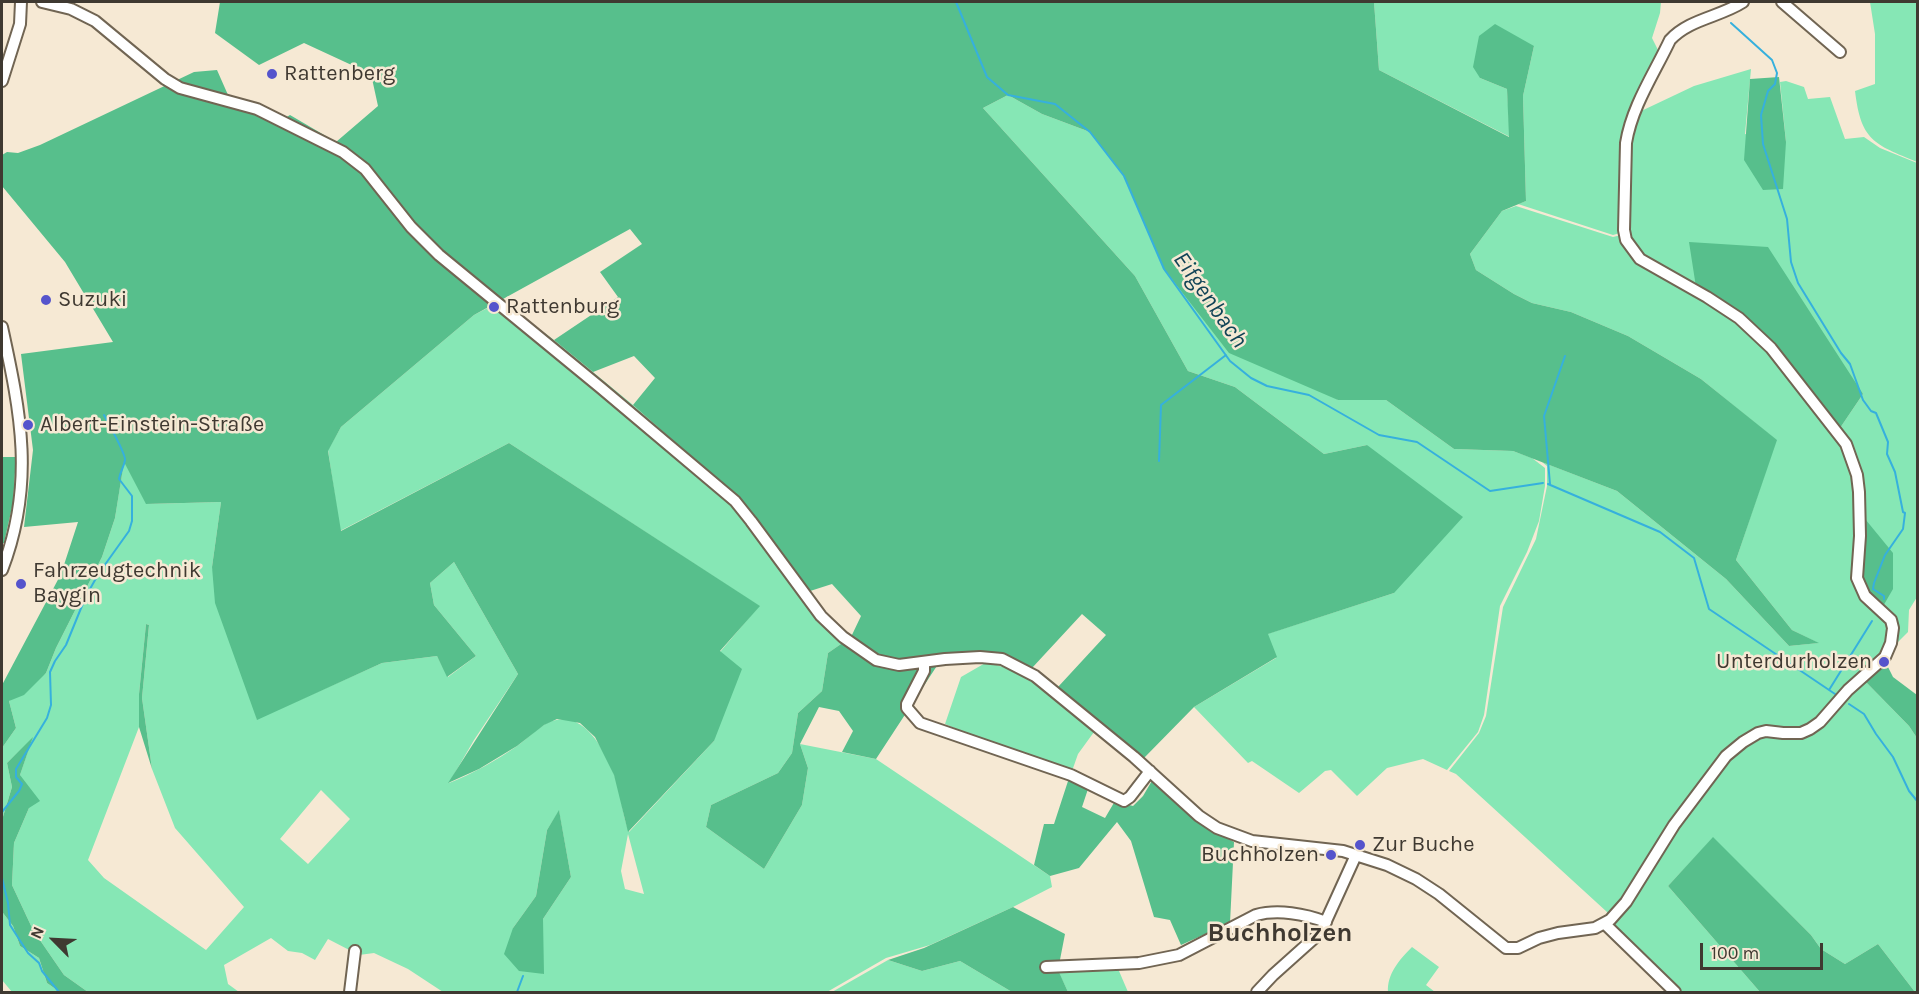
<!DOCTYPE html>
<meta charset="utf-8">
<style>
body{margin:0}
#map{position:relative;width:1919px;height:994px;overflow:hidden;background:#f6e9d4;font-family:Karla,sans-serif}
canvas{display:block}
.frame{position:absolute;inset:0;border:3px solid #3f3931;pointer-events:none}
.north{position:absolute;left:24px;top:910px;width:60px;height:60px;-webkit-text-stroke:4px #f6e9d4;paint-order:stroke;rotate:294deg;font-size:16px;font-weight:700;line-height:24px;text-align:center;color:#3f3931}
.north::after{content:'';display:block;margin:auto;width:21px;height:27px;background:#3f3931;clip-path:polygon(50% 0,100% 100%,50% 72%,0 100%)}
.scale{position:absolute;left:1700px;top:943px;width:123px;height:27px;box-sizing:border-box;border:3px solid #3f3931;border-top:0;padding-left:8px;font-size:18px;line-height:21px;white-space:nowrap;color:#3f3931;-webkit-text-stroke:4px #f6e9d4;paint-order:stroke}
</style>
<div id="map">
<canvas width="1919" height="994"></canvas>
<div class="frame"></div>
<div class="north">N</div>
<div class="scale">100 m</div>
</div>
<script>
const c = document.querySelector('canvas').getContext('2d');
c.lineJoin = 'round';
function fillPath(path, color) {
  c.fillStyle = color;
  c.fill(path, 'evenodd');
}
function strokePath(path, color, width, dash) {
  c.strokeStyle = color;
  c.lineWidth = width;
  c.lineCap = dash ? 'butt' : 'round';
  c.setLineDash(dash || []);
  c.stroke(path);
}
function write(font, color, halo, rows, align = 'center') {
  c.font = font + ' Karla,sans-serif';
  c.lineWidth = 5;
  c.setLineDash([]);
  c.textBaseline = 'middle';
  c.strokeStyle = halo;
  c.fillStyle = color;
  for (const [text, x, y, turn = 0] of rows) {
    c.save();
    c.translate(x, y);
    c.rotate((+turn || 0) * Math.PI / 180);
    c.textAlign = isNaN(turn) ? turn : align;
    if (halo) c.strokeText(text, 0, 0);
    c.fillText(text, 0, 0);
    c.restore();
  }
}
const green = new Path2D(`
 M1374 2H1661L1660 13 1652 38 1660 54 1633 105 1620 233 1613 235 1518 204 1526 201 1523 96 1534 46 1480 78 1507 89 1510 137 1379 70Z
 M1870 2H1917V162C1874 144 1861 141 1855 91L1875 84V34Z
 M1751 69 1745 134 1786 142 1780 82 1786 81 1804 87 1808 99 1830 97 1845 139 1864 137 1880 148 1917 163V597L1909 610 1908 632 1888 652 1895 628 1882 608 1861 514V493L1838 431 1863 394C1807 359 1753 321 1697 288 1680 277 1645 265 1635 248 1619 220 1631 146 1637 113L1694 86Z
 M1008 95 1042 114 1090 132 1124 176 1164 269 1338 400H1386L1454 449 1513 451 1532 458 1545 468V486L1539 521 1527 552 1500 606 1484 715 1478 732 1447 770 1423 759 1387 768 1357 796 1331 770 1325 771 1299 793 1252 761 1248 763 1194 707 1276 658 1267 634 1394 593 1367 445 1324 454 1235 387 1188 371 1135 276 983 108Z
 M1516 206 1613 237 1621 235 1629 253 1638 262 1738 321 1769 350 1844 446 1855 476 1856 579 1889 621 1884 655 1808 728 1742 740 1634 887 1609 917 1607 912 1456 774 1449 771 1479 733 1486 716 1503 607 1536 539 1547 486V466L1542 462 1617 491 1726 579 1789 646 1818 643 1792 630 1736 560 1776 440 1701 379 1628 336 1571 312 1532 303 1514 294 1476 270 1470 254 1502 211Z
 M501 301 554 340 633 405 747 506 828 619 851 637 828 653 822 691 798 713 792 753 778 773 711 805 706 827 764 869 802 805 808 768 800 744 876 759 1050 876 1052 887 1013 907 930 945 886 958 827 992H443L408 969 374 953 359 955 328 939 315 960 302 953 288 951 271 938 224 965 228 984 239 992H88L64 975 33 930 12 885 14 843 29 808 20 775 32 739 7 763 12 787 2 820V748L16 728 9 701 46 673 56 648 102 557 115 518 124 461 147 504 221 502 212 567 257 719 382 663 437 656 448 677 476 656 434 605 430 583 454 562 518 674 474 740 449 783C472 774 497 760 517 746 527 739 536 729 547 723 582 707 603 747 614 774 621 792 622 814 629 832L714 741 720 652 759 606 509 443 340 531 328 450 341 427 474 315ZM146 624 149 625 142 698 152 769 175 828 244 907 206 950 104 878 88 860 139 727V694ZM321 790 350 819 308 864 280 839ZM559 811 571 877 543 919V974L513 928 536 896 547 830ZM628 834 644 894 625 889 621 871Z
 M987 662 1028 675 1094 732 1078 754 1072 771 982 740 945 724 961 677Z
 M1864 680 1909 726 1917 738V992H1915L1878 944 1845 964 1821 949 1811 935 1713 838 1668 886 1760 992H1678L1614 932 1612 922 1676 828 1729 757 1759 735 1802 736Z
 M2 904 3 913 13 926 20 946 39 958 47 983 60 992H12L2 980Z
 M1412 947 1439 967 1426 985 1435 992H1388C1387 974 1399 960 1412 947Z
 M888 960 922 971 960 961 1012 992H832Z
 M1116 964 1128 992H1068L1058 971Z`);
const forest = new Path2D(`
 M220 2H1374L1379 70 1509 137 1507 89 1480 78 1473 67 1479 36 1495 24 1534 46 1523 96 1526 201 1502 211 1470 254 1476 270 1514 294 1532 303 1571 312 1628 336 1701 379 1777 440 1736 560 1792 630 1819 643 1789 646 1726 579 1617 491 1513 451 1454 449 1386 400H1338L1229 353 1164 269 1124 176 1090 132 1042 114 1008 95 983 108 1135 276 1188 371 1235 387 1324 454 1367 445 1463 517 1394 593 1268 634 1277 657 1194 707 1144 758 1058 687 1106 635 1082 614 1032 668C1000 655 979 650 944 655L876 759 842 752 853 731 839 711 819 707 800 744 808 768 802 805 764 869 706 827 711 805 778 773 792 753 798 713 822 691 828 653 851 637 861 616 832 584 807 592 747 506 633 405 655 378 634 356 593 372 554 340 618 297 600 272 642 244 630 229 474 315 341 427 328 451 341 531 509 443 760 606 720 651 742 669 714 741 628 832 614 775 595 737 580 723 557 719 544 725 517 746 479 769 448 783 518 674 454 562 430 583 434 605 476 656 447 677 437 656 382 663 257 720 215 603 212 567 221 502 146 504 124 462 115 518 102 557 56 648 46 673 24 695 9 701 16 728 2 748V685L61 574 78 522 24 527 33 450 21 354 113 342 65 262 2 186V155L7 152 18 153 40 145 194 72 217 70 232 104 277 123 290 115 336 142 378 106 371 74 304 43 259 65 215 33Z
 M1779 77 1786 142 1783 189 1763 190 1744 160 1750 79Z
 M1689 242 1768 247 1863 394 1838 431 1773 346 1696 287Z
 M2 457H16L13 503 4 543H2Z
 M1861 514 1893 553V589L1882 608 1862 587Z
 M146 624 149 625 142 698 152 769 139 727V694Z
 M1884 659 1893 677 1917 695V738L1909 726 1864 680Z
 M33 737 20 775 40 801 29 808 14 843 12 885 33 930 64 975 88 992H60L47 983 39 958 20 946 13 926 3 913 2 820 12 787 7 763Z
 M1069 778 1089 786 1082 807 1105 818 1115 801 1133 806 1143 796 1153 779 1200 823 1234 842 1230 923 1181 945 1170 920 1154 917 1131 841 1117 822 1079 868 1050 876 1034 865 1044 824H1054Z
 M559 810 571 877 543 919 544 974 519 971 504 954 513 928 536 896 547 830Z
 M1713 837 1811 935 1821 949 1845 964 1878 944 1915 992H1760L1668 886Z
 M1013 907 1065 934 1058 970 1068 992H1012L960 961 922 971 888 960 924 948Z`);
const stream = new Path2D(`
 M956 2 987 77 1008 95 1055 104 1090 132 1124 176 1164 269 1230 361 1251 378 1267 386 1309 395 1379 435 1417 442 1490 491 1543 483
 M1731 23 1772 60 1777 73 1775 84 1768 91 1761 115 1763 144 1787 219 1791 262 1798 283 1841 353 1850 364 1863 400 1871 411 1876 413 1888 442 1887 454 1895 472 1903 512 1905 513 1903 529 1885 555 1874 583 1873 589 1884 596V599
 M1159 461 1161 405 1226 355
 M1548 484 1660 532 1694 558 1709 609 1835 694
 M1550 484 1544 416 1565 356
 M1829 690 1872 621
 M1849 704 1864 714 1876 734 1893 757 1909 791 1918 802
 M2 812 19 791 22 784 16 777V769L47 718 51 705 50 672 55 661 66 645 86 596 99 573 129 531 132 521V496L119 479C120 472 124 467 125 460 126 455 108 422 104 415
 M2 878 8 903 10 925 28 953 39 963 42 971 59 992
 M517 992 523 976`);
const minor = new Path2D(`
 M42 2 71 9 95 21 165 79 180 88 257 109 343 152 365 169 411 227 439 255 601 388 735 501 751 521 821 616 843 637 876 660 899 665 945 659 980 657 1002 659 1035 676 1134 757 1199 816 1217 828 1252 841 1343 851 1387 865 1416 879 1439 894 1506 948H1518L1539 938 1558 933 1595 928 1610 920 1626 902 1674 825 1726 756 1743 742 1758 733 1766 731 1783 733H1801L1810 729 1820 722 1848 690 1885 657 1891 643 1893 628 1891 620 1865 596 1857 578 1860 536 1859 492 1857 475 1846 444 1771 348 1739 318 1707 297 1640 259 1626 240 1624 230 1626 143C1632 106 1654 74 1670 40 1689 19 1720 17 1743 2
 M1782 2 1840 52
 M2 81 20 24 21 2
 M2 327C21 414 35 484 2 570
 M924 662V671L907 704V708L920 723 1071 775 1124 801 1130 797 1150 771
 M1605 924 1675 992
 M1046 967 1139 963 1179 955 1256 915C1278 909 1305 914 1326 922
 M350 992 355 951
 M1257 992 1273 975 1321 932 1356 855`);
const markers = [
 [272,74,6,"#5554cc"],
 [46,300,6,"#5554cc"],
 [494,307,6,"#5554cc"],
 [28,425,6,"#5554cc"],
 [21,584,6,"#5554cc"],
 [1884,662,6,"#5554cc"],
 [1360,845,6,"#5554cc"],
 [1331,855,6,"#5554cc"]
];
const poiNames = [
 ["Rattenberg",284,74],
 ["Suzuki",58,300],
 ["Rattenburg",506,307],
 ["Albert-Einstein-Straße",40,425],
 ["Fahrzeugtechnik",33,571],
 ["Baygin",33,596],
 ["Unterdurholzen",1872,662,"right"],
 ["Zur Buche",1372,845],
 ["Buchholzen",1319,855,"right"]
];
const waterNames = [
 ["Eifgenbach",1210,300,55]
];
const quarterNames = [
 ["Buchholzen",1280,934]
];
fillPath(green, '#86e7b5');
fillPath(forest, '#57bf8c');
strokePath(stream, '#36b0dd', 2);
strokePath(minor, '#716553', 14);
strokePath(minor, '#fff', 10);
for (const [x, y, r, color] of markers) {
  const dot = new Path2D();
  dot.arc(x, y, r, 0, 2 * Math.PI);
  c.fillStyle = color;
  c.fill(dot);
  strokePath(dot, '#f6e9d4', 2);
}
write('22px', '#3f3931', '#f6e9d4', poiNames, 'left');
write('italic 24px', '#124457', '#f6e9d4', waterNames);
write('bold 26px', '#3f3931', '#f6e9d4', quarterNames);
</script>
